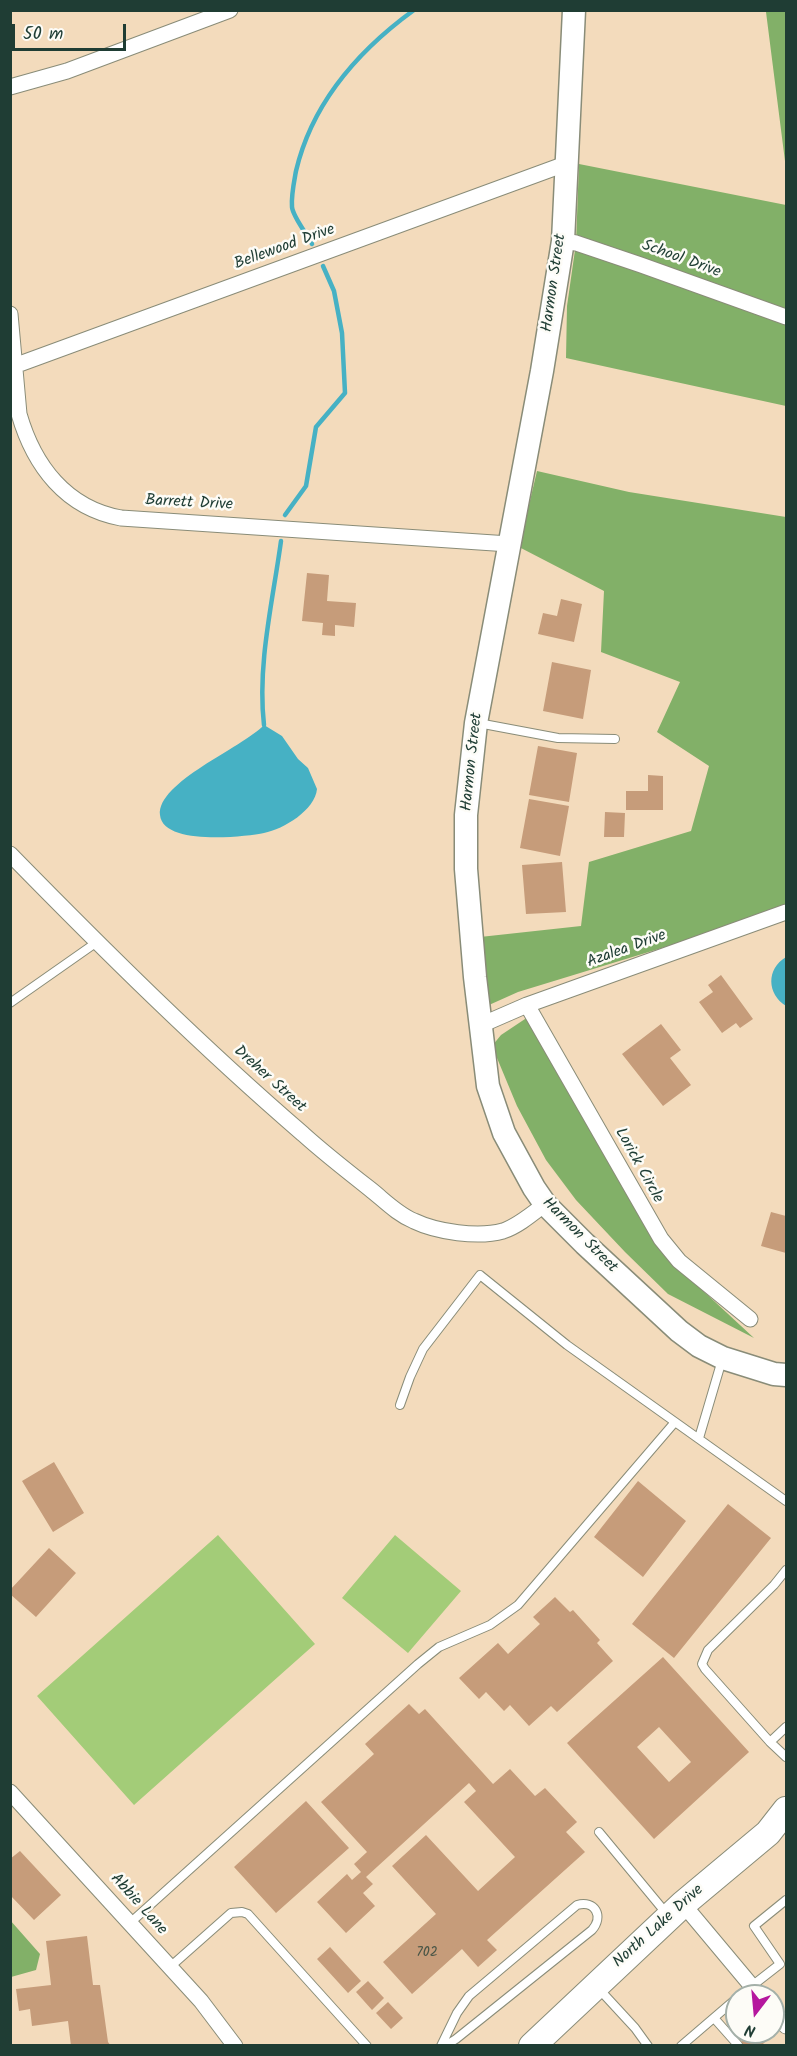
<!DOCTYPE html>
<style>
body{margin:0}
#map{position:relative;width:797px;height:2056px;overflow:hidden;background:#f3dbbc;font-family:Kalam,sans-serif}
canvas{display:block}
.frame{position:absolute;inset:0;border:12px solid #1f3d34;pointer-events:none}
.north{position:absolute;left:725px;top:1984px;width:60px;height:60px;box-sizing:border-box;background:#fdfcf7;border:2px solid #a4b0a9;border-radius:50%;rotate:196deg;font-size:16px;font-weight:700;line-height:24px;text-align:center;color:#1f3d34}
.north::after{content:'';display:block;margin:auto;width:21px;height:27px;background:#b5179e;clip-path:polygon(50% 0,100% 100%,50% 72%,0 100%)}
.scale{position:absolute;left:12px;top:24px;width:114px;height:27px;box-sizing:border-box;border:3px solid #1f3d34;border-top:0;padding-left:8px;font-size:18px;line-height:21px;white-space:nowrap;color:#1f3d34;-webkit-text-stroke:4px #fdfcf7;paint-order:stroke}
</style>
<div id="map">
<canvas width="797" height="2056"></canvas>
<div class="frame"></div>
<div class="north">N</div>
<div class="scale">50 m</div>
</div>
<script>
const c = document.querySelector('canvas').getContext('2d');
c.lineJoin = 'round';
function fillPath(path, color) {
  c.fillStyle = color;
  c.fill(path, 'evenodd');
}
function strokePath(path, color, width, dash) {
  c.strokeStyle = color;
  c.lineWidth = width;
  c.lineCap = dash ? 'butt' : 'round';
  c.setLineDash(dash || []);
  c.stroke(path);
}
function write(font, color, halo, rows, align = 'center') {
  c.font = font + ' Kalam,sans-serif';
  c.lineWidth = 5;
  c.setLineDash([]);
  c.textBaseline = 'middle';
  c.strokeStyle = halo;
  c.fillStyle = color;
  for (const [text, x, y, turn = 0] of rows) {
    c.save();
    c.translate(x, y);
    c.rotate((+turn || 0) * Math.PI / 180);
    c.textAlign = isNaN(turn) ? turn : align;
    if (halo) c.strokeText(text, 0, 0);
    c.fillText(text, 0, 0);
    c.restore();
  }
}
const green = new Path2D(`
 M218 1535 315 1644 134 1805 37 1696Z
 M395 1535 461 1591 408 1653 342 1598Z`);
const forest = new Path2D(`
 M765 11H786V169L766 12Z
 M579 164 786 205V406L566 358 567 306 576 243Z
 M537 471 629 492 786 517V910L518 992 489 1005 480 937 581 926 589 862 691 831 709 766 657 732 680 682 601 652 604 591 519 547Z
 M528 1017 672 1262 754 1338 668 1294 625 1252 576 1200 546 1160 517 1106 492 1046 501 1035Z
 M10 1920 40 1954 36 1970 11 1977Z`);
const water = new Path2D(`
 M264 725 282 736 298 759 308 768 317 789C315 810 284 829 264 833 244 837 163 846 160 815 157 782 242 748 264 725Z
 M786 957V1006C767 994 766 969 786 957Z`);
const stream = new Path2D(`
 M312 244C307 234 293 217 292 207 291 196 294 182 296 171 312 103 359 50 414 10
 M285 515 306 486 316 427 345 393 342 333 334 291 323 266
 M264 725C257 665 273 600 281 541`);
const building = new Path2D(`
 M307 573 329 575 327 601 356 603 354 627 335 625V636L322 635 323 623 302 621Z
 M561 599 582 604 574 642 538 634 543 613 557 616Z
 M552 662 591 670 583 719 543 711Z
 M538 746 577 753 569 802 529 795Z
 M648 775 663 776V810H626V791H648Z
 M529 799 569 806 560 856 520 848Z
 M605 812 625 813 624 837H604Z
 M562 862 566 912 526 914 522 865Z
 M721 975 753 1019 740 1028 736 1023 722 1033 699 1002 713 992 708 985Z
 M661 1024 681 1050 670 1058 691 1085 663 1106 622 1054Z
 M771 1212 786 1216V1253L761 1246Z
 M54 1462 84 1513 53 1532 22 1481Z
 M638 1481 686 1521 643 1577 594 1537Z
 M728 1504 771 1538 674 1658 632 1624Z
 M49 1548 76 1573 36 1617 10 1594V1590Z
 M555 1597 570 1612 573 1610 600 1640 597 1643 613 1661 557 1712 551 1706 529 1726 510 1705 504 1711 486 1692 479 1699 459 1678 498 1643 508 1654 540 1624 533 1617Z
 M663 1657 749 1752 654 1839 567 1743ZM659 1727 691 1762 669 1782 637 1747Z
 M409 1704 419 1714 425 1709 493 1784 510 1769 535 1796 545 1788 577 1822 566 1832 585 1852 487 1940 497 1950 478 1967 462 1949 412 1994 383 1962 436 1914 392 1866 426 1835 478 1891 515 1857 464 1802 476 1791 469 1783 366 1877 373 1884 363 1893 375 1906 346 1933 317 1902 347 1874 352 1880 361 1872 354 1864 367 1852 321 1802 374 1754 365 1744Z
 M306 1801 349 1848 276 1913 234 1867Z
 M20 1851 61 1895 34 1920 10 1895V1859Z
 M87 1936 93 1985H100L108 2042 111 2046H71L68 2021 32 2026 30 2009 19 2011 16 1989 51 1985 46 1941Z
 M330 1947 361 1981 348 1993 317 1959Z
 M368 1981 384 1998 372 2010 356 1992Z
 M388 2002 403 2018 391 2029 376 2013Z
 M752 2032H755L765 2042 761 2046H737Z`);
const lane = new Path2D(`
 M478 723 558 738 615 739
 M10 1003 97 942
 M400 1405 410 1377 423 1349 480 1275 567 1345 786 1501
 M699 1438 722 1360
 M786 1570 774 1585 708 1650 702 1664 705 1669 770 1742 786 1757
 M770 1742 786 1727
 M599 1832 666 1913
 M130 1923 418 1664 439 1647 490 1625 518 1605 675 1422
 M170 1967 231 1913 242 1912 248 1914 367 2046
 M599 1989 635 2028 648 2046
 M739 1996 780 1964 754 1926 786 1900
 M714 2018 738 2045
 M441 2046 457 2013 469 1996 577 1905C595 1900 604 1916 592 1930L456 2039 445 2046
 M681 2046 737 1998`);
const street = new Path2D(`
 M10 87 67 71 230 10
 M563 241 576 243 641 265 786 317
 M10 314 19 414C34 466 66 508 121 518L509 544
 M14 366 568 163
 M10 854C105 951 201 1046 303 1134 324 1153 347 1171 370 1189 384 1200 397 1214 414 1221 437 1232 478 1238 503 1231 518 1226 532 1214 545 1204
 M527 1005 661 1239 679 1261 750 1319
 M481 1025 527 1005 786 912
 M10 1792 201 2001 235 2046
 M683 1904 760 1996
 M773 2010 786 2026`);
const secondary = new Path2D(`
 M574 10 563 241 542 371 476 723 466 815V869L475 977 488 1086 504 1133 534 1188 545 1204 585 1244 679 1331 699 1346 723 1358 774 1374 786 1375`);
const primary = new Path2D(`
 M532 2046 683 1904 768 1833 786 1810`);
const numberNames = [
 ["702",427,1954]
];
const streetNames = [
 ["Bellewood Drive",285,248,-20],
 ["School Drive",681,260,20],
 ["Harmon Street",555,283,-82],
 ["Barrett Drive",189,504,3],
 ["Harmon Street",473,762,-84],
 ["Azalea Drive",627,950,-20],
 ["Dreher Street",269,1080,42],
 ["Lorick Circle",638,1166,61],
 ["Harmon Street",579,1236,45],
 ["Abbie Lane",138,1905,48],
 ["North Lake Drive",659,1927,-42]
];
fillPath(green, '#a3cc78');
fillPath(forest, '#82b068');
fillPath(water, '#46b1c4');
strokePath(stream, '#46b1c4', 4.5);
fillPath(building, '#c69c7a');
strokePath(lane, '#898c78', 10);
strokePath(street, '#898c78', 17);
strokePath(secondary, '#898c78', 25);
strokePath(primary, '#898c78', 28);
strokePath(lane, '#fff', 8);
strokePath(street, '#fff', 15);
strokePath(secondary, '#fff', 22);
strokePath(primary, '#fff', 26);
write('14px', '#495546', null, numberNames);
write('16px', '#1f3d34', '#fdfcf7', streetNames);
</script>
